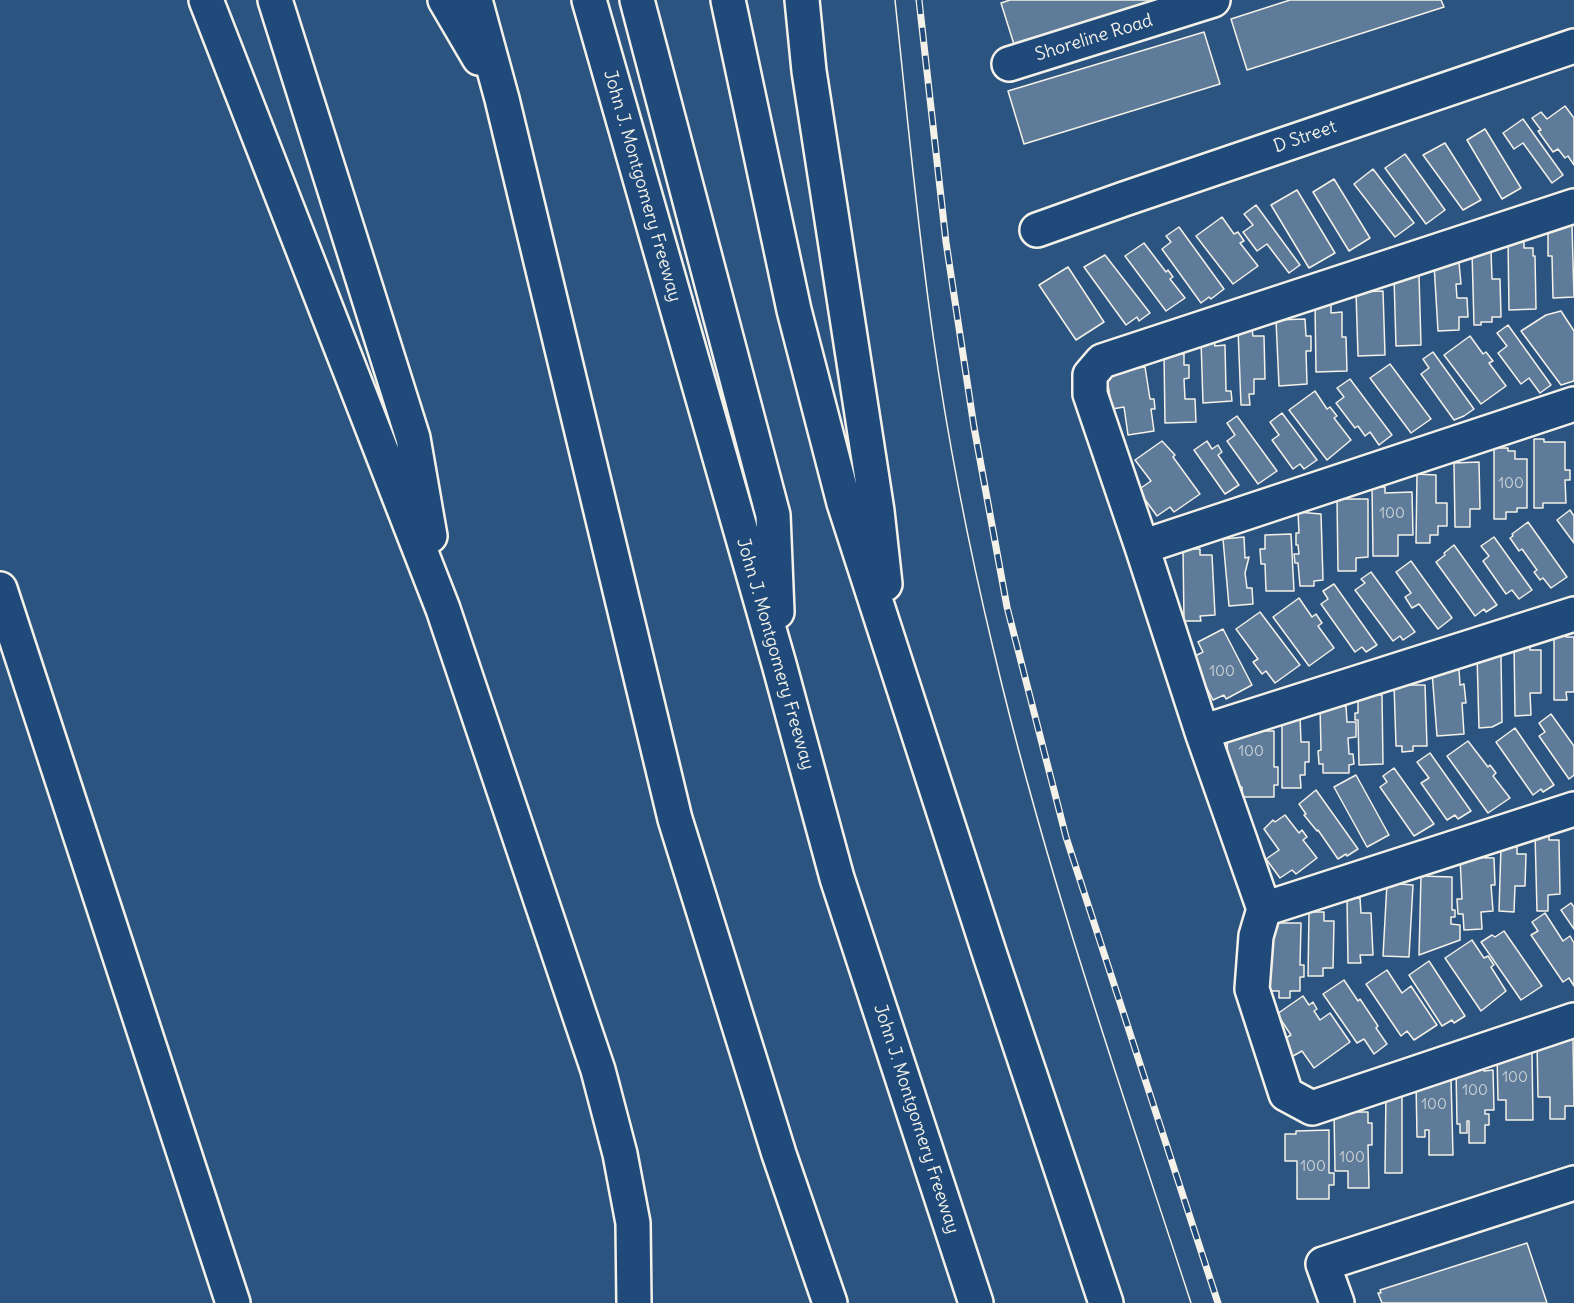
<!DOCTYPE html>
<style>
body{margin:0}
canvas{display:block;background:#2c5481}
</style>
<canvas width="1574" height="1303"></canvas>
<script>
const c = document.querySelector('canvas').getContext('2d');
c.lineJoin = 'round';
function fillPath(path, color) {
  c.fillStyle = color;
  c.fill(path, 'evenodd');
}
function strokePath(path, color, width, dash) {
  c.strokeStyle = color;
  c.lineWidth = width;
  c.lineCap = dash ? 'butt' : 'round';
  c.setLineDash(dash || []);
  c.stroke(path);
}
function write(font, color, halo, rows, align = 'center') {
  c.font = font + ' Delius,sans-serif';
  c.lineWidth = 4.5;
  c.setLineDash([]);
  c.textBaseline = 'middle';
  c.strokeStyle = halo;
  c.fillStyle = color;
  for (const [text, x, y, turn = 0] of rows) {
    c.save();
    c.translate(x, y);
    c.rotate((+turn || 0) * Math.PI / 180);
    c.textAlign = isNaN(turn) ? turn : align;
    if (halo) c.strokeText(text, 0, 0);
    c.fillText(text, 0, 0);
    c.restore();
  }
}
const building = new Path2D(`
 M1010 0H1156L1159 7 1017 54 1001 3Z
 M1290 0H1441L1444 7 1247 70 1231 19Z
 M1204 32 1220 84 1024 144 1008 91Z
 M1565 106 1574 118V165L1568 156 1565 158 1558 149 1553 152 1538 131 1541 130 1532 118 1541 112 1547 119Z
 M1523 119 1563 175 1552 183 1523 143 1514 149 1503 133Z
 M1485 129 1521 188 1502 199 1467 140Z
 M1445 143 1481 200 1463 210 1423 155Z
 M1405 154 1445 210 1426 224 1385 168Z
 M1373 169 1414 223 1395 237 1354 184Z
 M1334 179 1370 238 1349 251 1313 192Z
 M1297 190 1335 253 1309 268 1271 205Z
 M1256 205 1300 265 1289 273 1267 244 1257 251 1243 232 1253 225 1244 214Z
 M1222 217 1234 234 1238 232 1244 241 1240 243 1258 266 1233 284 1196 236Z
 M1552 226H1572L1574 297 1553 298 1552 256H1548V230Z
 M1179 227 1224 289 1211 299 1209 297 1201 303 1162 249 1171 242 1166 236Z
 M1508 241H1524V248H1533V256H1535L1536 309 1509 310Z
 M1144 243 1166 272 1168 270 1173 277 1170 279 1185 298 1166 311 1125 256Z
 M1491 251 1492 279H1500L1501 317H1492V322H1481V325H1474L1472 252Z
 M1105 255 1150 313 1139 321 1137 317 1126 325 1084 267Z
 M1459 263 1461 284H1456L1457 298H1467L1468 317H1459V330L1438 331 1434 264Z
 M1068 267 1104 322 1076 340 1039 285Z
 M1419 276 1421 345 1396 346 1394 277Z
 M1383 291 1385 355 1358 356 1356 292Z
 M1315 304H1331V313L1342 312V337H1346L1347 371 1316 372Z
 M1561 311 1574 331V381L1561 385 1521 331 1546 315Z
 M1305 319 1306 336H1311V351H1306L1307 384 1279 386 1276 320Z
 M1508 325 1551 385 1540 393 1529 378 1521 384 1498 353 1507 346 1497 333Z
 M1238 329H1252L1253 336H1264L1265 379H1254V394H1249L1250 405H1241Z
 M1470 336 1483 354 1486 352 1493 361 1489 363 1506 386 1481 404 1444 355Z
 M1201 341H1214L1215 346 1225 345 1226 391H1231L1232 401 1203 403Z
 M1433 352 1474 409 1464 416 1454 420 1421 374 1429 368 1423 359Z
 M1164 354H1184V365H1189V378L1184 379 1185 399H1195L1196 422 1165 423Z
 M1390 364 1431 419 1411 433 1370 378Z
 M1145 367 1150 399H1154L1155 409H1151L1154 431 1128 435 1124 407 1112 409 1106 372Z
 M1350 379 1392 435 1379 445 1370 432 1365 436 1358 426 1355 428 1336 403 1344 397 1337 388Z
 M1315 391 1327 409 1330 407 1337 416 1334 418 1351 440 1327 460 1289 410Z
 M1282 413 1317 460 1304 469 1300 464 1293 469 1272 440 1279 435 1270 422Z
 M1237 416 1277 471 1258 484 1227 441 1235 435 1227 423Z
 M1534 439H1544V442H1565V470H1570V480H1565L1566 503H1543V508H1534Z
 M1162 441 1175 455 1173 457 1200 494 1174 512 1170 507 1157 516 1138 490 1151 481 1135 460Z
 M1207 441 1212 449 1218 445 1222 452 1218 455 1239 485 1225 494 1194 450Z
 M1494 448H1508V451H1515V459H1527V508H1517V512H1506V519H1494Z
 M1479 462 1480 509H1470V527H1455L1454 463Z
 M1417 474 1436 475V503H1447V526H1438V535H1430V543H1416Z
 M1372 487H1385V493L1412 492 1413 535H1398V556H1373Z
 M1337 499H1368V557L1356 558V571H1338Z
 M1570 510 1574 516V543L1557 520Z
 M1298 512 1321 514 1323 580 1314 581V586H1300L1298 563H1295L1294 554H1299L1298 545H1296V533H1299Z
 M1528 522 1567 577 1551 588 1543 578 1540 580 1534 572 1537 570 1522 549 1519 551 1510 538 1513 536 1512 534Z
 M1291 534 1294 591H1266L1265 564H1261L1260 549H1265V535Z
 M1244 537 1245 558 1249 557 1245 573 1247 588H1252L1253 604 1229 606 1223 539Z
 M1494 537 1532 590 1519 599 1512 590 1506 594 1483 561 1489 556 1481 546Z
 M1454 545 1497 605 1486 612 1484 609 1475 616 1436 562 1445 555 1444 553Z
 M1183 549H1200V555H1212L1215 615 1200 616 1201 621H1184Z
 M1411 561 1452 618 1438 629 1419 604 1412 608 1405 597 1411 593 1396 572Z
 M1371 572 1415 632 1403 640 1400 636 1393 641 1355 590 1365 583 1361 579Z
 M1334 584 1377 645 1366 652 1362 647 1355 652 1321 604 1328 599 1323 591Z
 M1299 598 1312 617 1316 614 1322 623 1318 626 1334 648 1309 666 1273 617Z
 M1260 612 1300 665 1275 683 1266 671 1262 674 1253 662 1258 659 1236 629Z
 M1223 629 1252 685 1226 699 1224 695 1213 700 1191 658 1203 652 1198 642Z
 M1554 632H1566V637H1574V692H1566L1567 700H1554Z
 M1530 643V650H1541V693H1530L1531 715 1515 716 1514 644Z
 M1477 655 1501 656 1502 722 1492 727 1479 728Z
 M1459 670 1460 685 1464 684 1466 703H1462L1464 734 1437 736 1432 672Z
 M1394 685H1425L1427 746H1413V751L1402 752V746H1396Z
 M1358 694 1382 695 1383 764 1359 765 1358 720H1355V713H1358Z
 M1346 706 1347 722H1356V737L1348 738 1349 754H1353L1354 764 1349 765V773H1323V764H1319L1318 751 1321 750 1320 707Z
 M1551 714 1574 746V775L1569 779 1539 736 1545 732 1539 723Z
 M1282 717H1300L1301 742H1309V762H1305V775H1300L1301 788H1282Z
 M1515 728 1554 785 1543 792 1541 789 1533 795 1496 742Z
 M1242 731H1274V767H1278V785H1274V797H1242V787H1236L1228 768 1227 738H1242Z
 M1468 741 1488 767 1490 765 1496 773 1493 776 1510 798 1488 813 1447 756Z
 M1430 753 1471 811 1458 819 1455 815 1447 820 1421 783 1429 778 1417 762Z
 M1394 768 1434 824 1414 836 1380 787 1387 782 1383 776Z
 M1356 775 1389 835 1367 847 1334 787Z
 M1316 790 1358 849 1347 856 1346 854 1338 859 1318 830 1317 831 1304 815 1306 814 1299 804Z
 M1285 815 1299 833 1302 830 1307 837 1303 840 1317 858 1296 874 1292 870 1280 878 1266 859 1279 850 1264 829 1273 820 1275 822Z
 M1535 834H1549V840H1559L1560 894 1548 895V911H1537Z
 M1501 846 1517 847V854H1526L1525 886H1515L1514 912 1499 911Z
 M1460 857 1494 858 1495 885H1491L1493 911 1481 912 1482 929 1464 930 1463 914H1458L1457 899H1462Z
 M1421 876 1452 877V910H1455V917H1451V924L1460 925V940L1419 955Z
 M1387 883 1413 885 1409 957 1383 956Z
 M1360 898 1361 913H1371L1373 955H1360L1361 963H1348L1347 899Z
 M1571 903 1574 907V929L1561 910Z
 M1309 912H1324V921H1334L1333 968H1323V976H1308Z
 M1545 913 1563 941 1570 936 1574 943V986L1569 978 1563 982 1531 935 1538 931 1532 922Z
 M1268 923H1301L1300 965H1304V977H1300V991H1290V998H1279V991H1268Z
 M1504 931 1542 986 1521 1000 1481 942 1492 935 1495 937Z
 M1472 940 1484 958 1488 956 1494 965 1491 967 1506 991 1481 1011 1445 958Z
 M1429 961 1465 1016 1454 1023 1452 1020 1442 1026 1409 975Z
 M1387 970 1402 993 1411 986 1437 1025 1414 1040 1407 1031 1401 1036 1366 984Z
 M1344 980 1358 1001 1360 999 1378 1026 1376 1028 1387 1044 1374 1054 1364 1039 1357 1043 1323 994Z
 M1303 996 1309 1005 1313 1002 1317 1009 1314 1011 1320 1020 1330 1013 1350 1042 1314 1068 1302 1051 1293 1056 1282 1040 1291 1035 1277 1014Z
 M1573 1039 1574 1106H1565V1119H1550V1097H1538L1537 1041Z
 M1521 1053H1532L1533 1120H1506V1100H1498L1497 1056Z
 M1484 1065V1071L1493 1070 1494 1110H1485V1114H1489V1125H1485V1143H1469V1121H1467V1133H1460V1124H1457L1456 1067Z
 M1451 1079 1453 1155H1429V1130H1425V1137H1417L1416 1081Z
 M1386 1090H1402V1173H1385Z
 M1334 1112H1368V1123H1372V1145H1368L1369 1188H1348V1171H1335Z
 M1329 1130V1173H1334V1185H1329V1199H1297V1161H1285V1134H1296V1131Z
 M1527 1243 1547 1303H1382L1378 1293H1381L1380 1290Z`);
const minor = new Path2D(`
 M1009 64 1213 0
 M1574 206 1102 361 1090 375V394L1142 547 1202 732 1264 909 1256 936 1252 989 1286 1094 1312 1108 1574 1020
 M1037 230 1124 199 1574 46
 M1142 547 1574 404
 M0 589 233 1303
 M1202 732 1574 614
 M1264 909 1574 809
 M1337 1303 1323 1264 1574 1183`);
const highway = new Path2D(`
 M206 0 443 609 598 1070 620 1154 633 1223 634 1303
 M275 0 413 438 430 536
 M445 0 479 58
 M475 0 502 99 675 819 779 1154 830 1303
 M589 0 779 664 837 878 976 1303
 M637 0 773 515 777 612
 M728 0 794 310 844 503 991 958 1106 1303
 M802 0 809 71 877 511 885 584`);
const tram = new Path2D(`
 M895 0C907 112 917 224 933 335 948 441 969 548 994 652 1046 873 1121 1088 1191 1303`);
const rail = new Path2D(`
 M919 0 946 242 974 427 1007 607 1066 837 1218 1303`);
const numberNames = [
 ["100",1511,484],
 ["100",1392,514],
 ["100",1222,672],
 ["100",1251,752],
 ["100",1515,1078],
 ["100",1475,1091],
 ["100",1434,1105],
 ["100",1352,1158],
 ["100",1313,1167]
];
const streetNames = [
 ["Shoreline Road",1094,38,-17],
 ["D Street",1305,137,-19],
 ["John J. Montgomery Freeway",642,186,74],
 ["John J. Montgomery Freeway",775,654,74],
 ["John J. Montgomery Freeway",916,1119,72]
];
fillPath(building, '#5e7b9a');
strokePath(building, '#f4f1e8', 1.5);
strokePath(minor, '#f4f1e8', 38);
strokePath(highway, '#f4f1e8', 38);
strokePath(minor, '#1f4a7a', 33);
strokePath(highway, '#1f4a7a', 33);
strokePath(tram, '#f4f1e8', 1.5);
strokePath(rail, '#f4f1e8', 7);
strokePath(rail, '#1f4a7a', 4.5, [14]);
write('15px', '#ced4d4', null, numberNames);
write('18px', '#f4f1e8', '#1f4a7a', streetNames);
</script>
